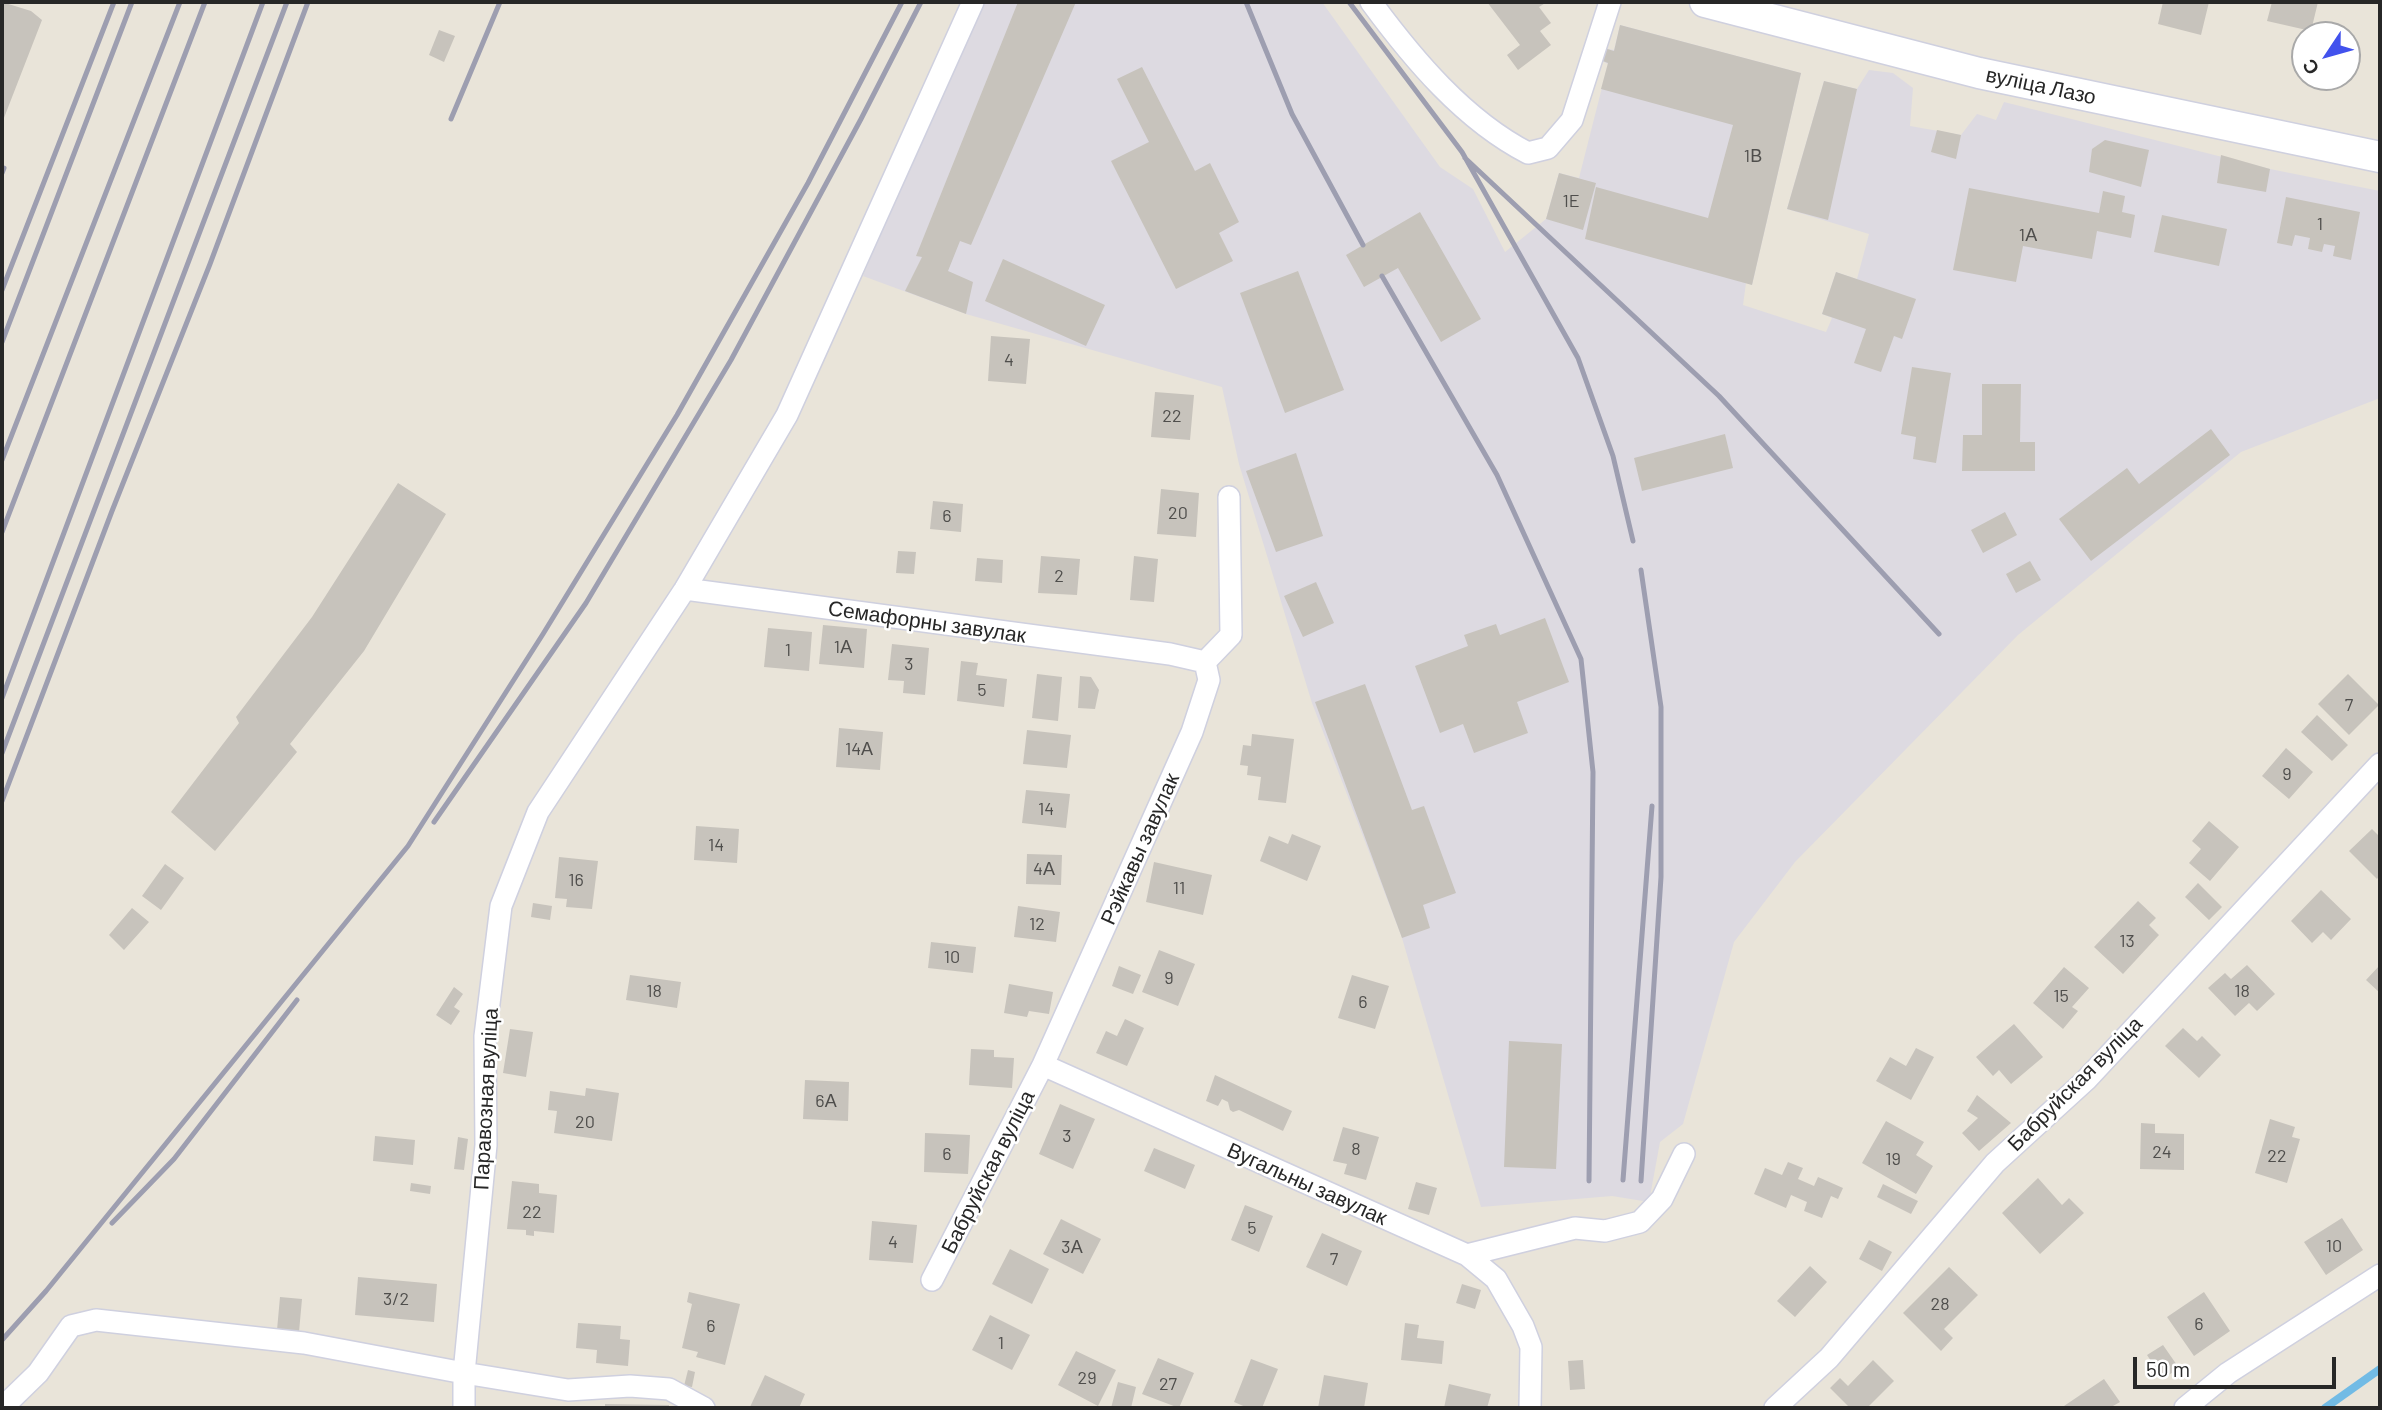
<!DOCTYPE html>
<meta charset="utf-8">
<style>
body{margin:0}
#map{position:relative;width:2382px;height:1410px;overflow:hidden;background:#e9e4d9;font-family:Barlow,sans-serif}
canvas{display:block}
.frame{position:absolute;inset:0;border:4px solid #272727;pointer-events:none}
.north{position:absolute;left:2291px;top:21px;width:70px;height:70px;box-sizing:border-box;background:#fff;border:2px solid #a9a9a9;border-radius:50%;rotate:234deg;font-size:19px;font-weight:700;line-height:28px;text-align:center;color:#272727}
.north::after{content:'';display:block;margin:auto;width:24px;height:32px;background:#4252ed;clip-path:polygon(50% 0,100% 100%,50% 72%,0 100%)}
.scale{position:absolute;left:2133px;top:1357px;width:203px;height:32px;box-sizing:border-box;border:4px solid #272727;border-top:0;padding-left:9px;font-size:21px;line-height:24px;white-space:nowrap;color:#272727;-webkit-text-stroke:5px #fff;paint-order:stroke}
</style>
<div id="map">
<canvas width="2382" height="1410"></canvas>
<div class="frame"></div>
<div class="north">С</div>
<div class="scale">50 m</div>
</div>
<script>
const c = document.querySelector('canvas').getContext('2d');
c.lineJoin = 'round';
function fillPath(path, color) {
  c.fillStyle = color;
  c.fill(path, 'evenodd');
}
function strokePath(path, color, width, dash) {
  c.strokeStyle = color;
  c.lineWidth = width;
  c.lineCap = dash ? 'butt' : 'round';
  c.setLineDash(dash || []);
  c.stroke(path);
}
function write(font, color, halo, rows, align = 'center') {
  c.font = font + ' Barlow,sans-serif';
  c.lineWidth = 5;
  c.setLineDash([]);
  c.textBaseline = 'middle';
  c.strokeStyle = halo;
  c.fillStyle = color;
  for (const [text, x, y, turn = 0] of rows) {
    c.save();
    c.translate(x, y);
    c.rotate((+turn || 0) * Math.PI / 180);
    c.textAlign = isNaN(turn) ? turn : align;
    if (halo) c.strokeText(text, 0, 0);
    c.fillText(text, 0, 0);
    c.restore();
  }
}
const industrial = new Path2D(`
 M984 2H1322L1440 167 1473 189 1505 252 1546 219 1559 173 1579 178 1608 64 1600 60 1604 48 1614 50 1620 25 1801 73 1752 285 1746 283 1743 305 1826 332 1832 318 1822 314 1836 272 1857 279 1869 234 1787 209 1824 81 1857 89 1869 70 1893 73 1913 88 1910 126 1961 135 1977 114 1996 120 2004 102 2270 169 2380 191V398L2241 452 2018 635 1795 862 1734 942 1683 1124 1660 1142 1649 1202 1612 1196 1481 1207 1402 938 1312 703 1239 464 1222 387 966 314 863 276 908 169Z`);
const stream = new Path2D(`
 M2325 1408 2380 1369`);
const building = new Path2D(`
 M2 2 31 11 42 20 2 123Z
 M1018 2H1076L971 245 960 241 948 271 973 282 966 314 905 291 922 257 916 256Z
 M1487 2H1547L1539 7 1551 23 1540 31 1551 45 1518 70 1507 55 1520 45Z
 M2163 2H2209L2201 35 2158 24Z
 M2272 2H2318L2311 31 2267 21Z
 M1620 25 1801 73 1752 285 1585 239 1596 187 1708 218 1733 125 1601 89 1608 63 1600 60 1604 48 1614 51Z
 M439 30 455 36 444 62 429 55Z
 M1142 67 1195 171 1210 163 1239 222 1219 233 1233 261 1176 289 1111 161 1149 142 1117 79Z
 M1824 81 1857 89 1828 220 1787 209Z
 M1937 130 1961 135 1956 159 1931 152Z
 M2105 140 2149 150 2141 187 2089 172 2092 149Z
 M2221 155 2270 169 2266 192 2217 183Z
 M1559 173 1596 183 1583 230 1546 219Z
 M1969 188 2099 213 2103 191 2125 196 2122 212 2135 215 2131 238 2097 231 2092 259 2023 246 2016 282 1953 270Z
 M2286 197 2360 212 2351 260 2333 256 2335 246 2324 244 2322 252 2308 249 2310 238 2295 235 2292 246 2277 243Z
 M1420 212 1481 319 1441 342 1398 268 1364 287 1346 255Z
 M2162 215 2227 229 2219 266 2154 252Z
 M1003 259 1105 305 1086 346 985 301Z
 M1298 271 1344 390 1285 413 1240 293Z
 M1836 272 1916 299 1902 339 1894 336 1881 372 1854 363 1866 329 1822 314Z
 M991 336 1030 339 1026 384 988 381Z
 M1912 367 1951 373 1936 463 1913 459 1916 437 1901 434Z
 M1982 384H2021L2020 442H2035V471H1962L1963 435H1982Z
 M1155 392 1194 395 1190 440 1151 437Z
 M2211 429 2230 455 2091 561 2059 519 2127 468 2139 484Z
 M1725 434 1733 468 1642 491 1634 458Z
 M1296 453 1323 536 1276 552 1246 471Z
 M398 483 446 514 364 651 290 744 297 752 215 851 171 812 239 723 236 717 312 617Z
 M1161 489 1199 493 1196 537 1157 534Z
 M933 501 963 504 961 532 930 529Z
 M2005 512 2017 535 1983 553 1971 530Z
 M898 551 916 552 914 574 896 573Z
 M1041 556 1080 559 1077 595 1038 593Z
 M1134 556 1158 559 1154 602 1130 600Z
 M977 558 1003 560 1002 583 975 581Z
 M2030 561 2041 580 2016 593 2006 574Z
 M1316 582 1334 623 1303 637 1284 596Z
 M1545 618 1569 682 1517 702 1528 733 1474 753 1463 724 1440 733 1415 666 1468 646 1464 635 1496 624 1500 635Z
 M823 625 867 629 864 668 819 664Z
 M768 628 812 632 809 671 764 667Z
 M892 644 929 648 925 695 903 693 904 681 888 680Z
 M961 661 978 663 976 675 1007 679 1004 707 957 701Z
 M1037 674 1062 677 1058 721 1032 718Z
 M2348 674 2379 705 2349 735 2318 704Z
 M1080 676 1091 677 1099 690 1095 709 1078 708Z
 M1365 684 1412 810 1424 806 1456 893 1423 905 1430 928 1402 938 1315 702Z
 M2317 715 2348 745 2332 761 2301 732Z
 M839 728 883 732 880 770 836 767Z
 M1027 730 1071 735 1067 768 1023 764Z
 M1252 734 1294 739 1286 803 1258 800 1261 777 1247 775 1248 766 1240 765 1243 745 1251 746Z
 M2286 748 2313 772 2289 799 2262 776Z
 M1026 790 1070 794 1066 828 1022 823Z
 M2209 821 2239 847 2210 881 2189 863 2201 849 2192 841Z
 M696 826 739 829 737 863 694 860Z
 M2372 829 2380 837V875L2377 879 2349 851Z
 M1292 834 1321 846 1307 881 1260 861 1269 836 1288 844Z
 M1027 854 1062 855 1061 885 1026 884Z
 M559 857 598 861 592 909 566 907 567 899 555 898Z
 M1154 862 1212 875 1203 915 1146 902Z
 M165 864 184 878 161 910 142 896Z
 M2198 883 2222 907 2209 920 2185 897Z
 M2321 890 2351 919 2331 940 2323 932 2312 943 2291 921Z
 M2138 901 2156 918 2149 925 2159 935 2123 974 2094 947Z
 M533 903 552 906 550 920 531 917Z
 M1018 906 1060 912 1056 942 1014 937Z
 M132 908 149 922 124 950 109 935Z
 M931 942 976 947 973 973 928 968Z
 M1159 950 1195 964 1178 1006 1142 992Z
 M2247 965 2275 994 2257 1011 2249 1003 2235 1016 2208 988 2225 973 2231 979Z
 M2380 965V993L2366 980Z
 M1119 966 1141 975 1133 994 1112 986Z
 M2064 967 2089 988 2072 1007 2078 1011 2063 1029 2033 1003Z
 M630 975 681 982 677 1008 626 1000Z
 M1352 975 1389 986 1375 1029 1338 1018Z
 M1009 984 1053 992 1049 1014 1029 1011 1027 1017 1004 1013Z
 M454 987 463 994 454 1007 460 1011 451 1025 436 1015Z
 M1125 1019 1144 1028 1127 1066 1096 1053 1106 1031 1117 1036Z
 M2014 1024 2043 1057 2011 1084 1999 1070 1993 1076 1976 1057Z
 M2183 1028 2197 1041 2202 1036 2221 1055 2199 1078 2165 1046Z
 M510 1029 533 1032 526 1077 503 1073Z
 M1509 1041 1562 1044 1556 1169 1504 1167Z
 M1916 1048 1934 1057 1911 1100 1876 1081 1890 1057 1906 1066Z
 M971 1049 994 1050V1057L1014 1058 1012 1088 969 1085Z
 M1215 1075 1292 1111 1283 1131 1239 1110 1233 1112 1230 1110 1228 1102 1222 1099 1218 1106 1206 1101Z
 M805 1080 849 1082 848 1121 803 1119Z
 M586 1088 619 1093 612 1141 554 1133 557 1111 548 1110 550 1091 585 1096Z
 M1977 1095 2011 1123 1979 1151 1962 1133 1978 1118 1967 1111Z
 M1060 1104 1095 1119 1073 1169 1039 1154Z
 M2270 1119 2295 1127 2292 1137 2300 1139 2287 1183 2255 1173Z
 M1886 1121 1924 1142 1916 1155 1933 1166 1916 1194 1862 1163Z
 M2141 1123 2155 1124V1133L2184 1134V1170L2140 1169Z
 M1343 1127 1379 1137 1366 1180 1344 1174 1347 1164 1333 1161Z
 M925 1133 970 1135 968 1174 924 1172Z
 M375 1136 415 1140 413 1165 373 1161Z
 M458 1137 468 1139 464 1170 454 1169Z
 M1154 1148 1195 1165 1185 1189 1144 1171Z
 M1788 1162 1803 1168 1798 1179 1814 1186 1818 1177 1843 1188 1838 1199 1831 1196 1822 1218 1804 1211 1807 1202 1791 1195 1786 1208 1754 1194 1765 1168 1782 1175Z
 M2038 1178 2062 1205 2069 1198 2084 1213 2040 1254 2002 1213Z
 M512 1181 539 1184V1193L557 1195 554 1233 534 1231V1236L526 1235V1230L507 1229Z
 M1416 1182 1437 1188 1429 1215 1408 1209Z
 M411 1183 431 1186 430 1194 410 1191Z
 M1883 1184 1918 1201 1911 1214 1877 1197Z
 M1245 1205 1273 1216 1259 1252 1231 1240Z
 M2342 1218 2363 1250 2326 1275 2304 1242Z
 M1061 1219 1101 1239 1083 1274 1043 1254Z
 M872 1221 917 1225 913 1263 869 1260Z
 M1322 1233 1362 1251 1347 1286 1306 1267Z
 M1869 1240 1892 1252 1882 1271 1859 1259Z
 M1010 1249 1049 1269 1032 1304 992 1284Z
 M1810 1266 1827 1282 1795 1317 1777 1301Z
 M1949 1267 1978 1295 1944 1329 1953 1338 1941 1351 1903 1313Z
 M358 1277 437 1284 434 1322 355 1315Z
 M1462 1284 1481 1290 1475 1309 1456 1303Z
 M689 1292 740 1304 725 1365 696 1357 698 1352 682 1348 692 1304 687 1302Z
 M2204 1292 2230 1331 2194 1356 2167 1317Z
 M280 1297 302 1299 299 1332 277 1330Z
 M990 1315 1030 1335 1012 1370 972 1350Z
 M578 1323 621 1326 620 1339 630 1340 628 1366 596 1363 597 1350 576 1348Z
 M1405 1323 1419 1325 1417 1338 1444 1341 1442 1364 1401 1360Z
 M2163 1345 2179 1368 2163 1379 2147 1355Z
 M1076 1351 1116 1370 1098 1406 1058 1385Z
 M1158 1358 1194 1373 1179 1408 1142 1394Z
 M1251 1359 1278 1369 1262 1408H1248L1234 1402Z
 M1583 1360 1585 1389 1570 1390 1568 1361Z
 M1873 1360 1894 1381 1867 1408H1850L1830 1388 1840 1378 1848 1386Z
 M688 1370 695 1372 692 1387 684 1386Z
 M765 1375 805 1394 799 1408 750 1407Z
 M1324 1375 1368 1383 1364 1408H1318Z
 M2104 1379 2120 1402 2113 1406 2114 1408H2061Z
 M1118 1382 1136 1387 1131 1408H1111Z
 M1449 1384 1491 1394 1487 1408H1444Z
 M605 1404 669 1405V1408H605Z`);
const minor = new Path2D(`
 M1371 2C1413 59 1464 120 1528 153L1548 148 1572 120 1610 2
 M685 589 1170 654 1205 662 1209 680 1192 732 1043 1065 932 1280
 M1205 662 1231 635 1229 497
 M1043 1065 1467 1255 1496 1279 1523 1326 1531 1347 1530 1408
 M1467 1255 1575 1228 1605 1231 1640 1222 1662 1199 1684 1154
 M2 1408 38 1373 71 1326 96 1320 304 1343 464 1373 568 1390 630 1386 669 1389 704 1408
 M464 1408V1373L486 1145 485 1036 501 906 538 812 685 589 787 415 973 2
 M1775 1408 1829 1358 1995 1163 2086 1080 2380 764
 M2185 1408 2228 1373 2380 1275`);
const secondary = new Path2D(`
 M1705 2 1979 73 2380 157`);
const rail = new Path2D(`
 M1246 2 1292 114 1363 245
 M1349 2 1462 152 1578 358 1613 456 1633 541
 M451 119 500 2
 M1465 158 1719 396 1939 634
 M2 173 4 168
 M1382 276 1497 475 1581 659 1593 772 1589 1181
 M2 290 114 2
 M2 342 132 2
 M2 460 180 2
 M2 532 205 2
 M2 698 263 2
 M2 753 287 2
 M2 801 112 511 210 264 308 2
 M434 822 586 603 731 360 861 119 921 2
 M1623 1180 1652 806
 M1641 1181 1661 877V707L1641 570
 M112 1223 174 1159 297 1000
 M2 1340 46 1291 408 846 543 634 677 415 808 183 902 2`);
const numberNames = [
 ["1В",1753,156],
 ["1E",1571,201],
 ["1",2320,224],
 ["1А",2028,235],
 ["4",1009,360],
 ["22",1172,416],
 ["20",1178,513],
 ["6",947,516],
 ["2",1059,576],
 ["1А",843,647],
 ["1",788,650],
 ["3",909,664],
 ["5",982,690],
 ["7",2349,705],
 ["14А",859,749],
 ["9",2287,774],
 ["14",1046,809],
 ["14",716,845],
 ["4А",1044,869],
 ["16",576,880],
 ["11",1179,888],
 ["12",1037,924],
 ["13",2127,941],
 ["10",952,957],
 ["9",1169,978],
 ["18",654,991],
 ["18",2242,991],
 ["15",2061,996],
 ["6",1363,1002],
 ["6А",826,1101],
 ["20",585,1122],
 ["3",1067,1136],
 ["8",1356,1149],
 ["24",2162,1152],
 ["6",947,1154],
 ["22",2277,1156],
 ["19",1893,1159],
 ["22",532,1212],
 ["5",1252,1228],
 ["4",893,1242],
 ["10",2334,1246],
 ["3А",1072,1247],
 ["7",1334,1259],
 ["3/2",396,1299],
 ["28",1940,1304],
 ["6",2199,1324],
 ["6",711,1326],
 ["1",1001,1343],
 ["29",1087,1378],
 ["27",1168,1384]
];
const streetNames = [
 ["вуліца Лазо",2041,86,12],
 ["Семафорны завулак",927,622,8],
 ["Рэйкавы завулак",1140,849,-66],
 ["Бабруйская вуліца",2075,1084,-45],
 ["Паравозная вуліца",486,1099,-87],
 ["Бабруйская вуліца",988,1172,-63],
 ["Вугальны завулак",1307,1184,24]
];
fillPath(industrial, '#dddae1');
strokePath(stream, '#72bbe5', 8);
fillPath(building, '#c7c3bc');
strokePath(minor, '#cfd0df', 24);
strokePath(secondary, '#cfd0df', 33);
strokePath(minor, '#fff', 21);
strokePath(secondary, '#fff', 30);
strokePath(rail, '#9d9eb0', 5);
write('18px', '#4f4e4c', null, numberNames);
write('21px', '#272727', '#fff', streetNames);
</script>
